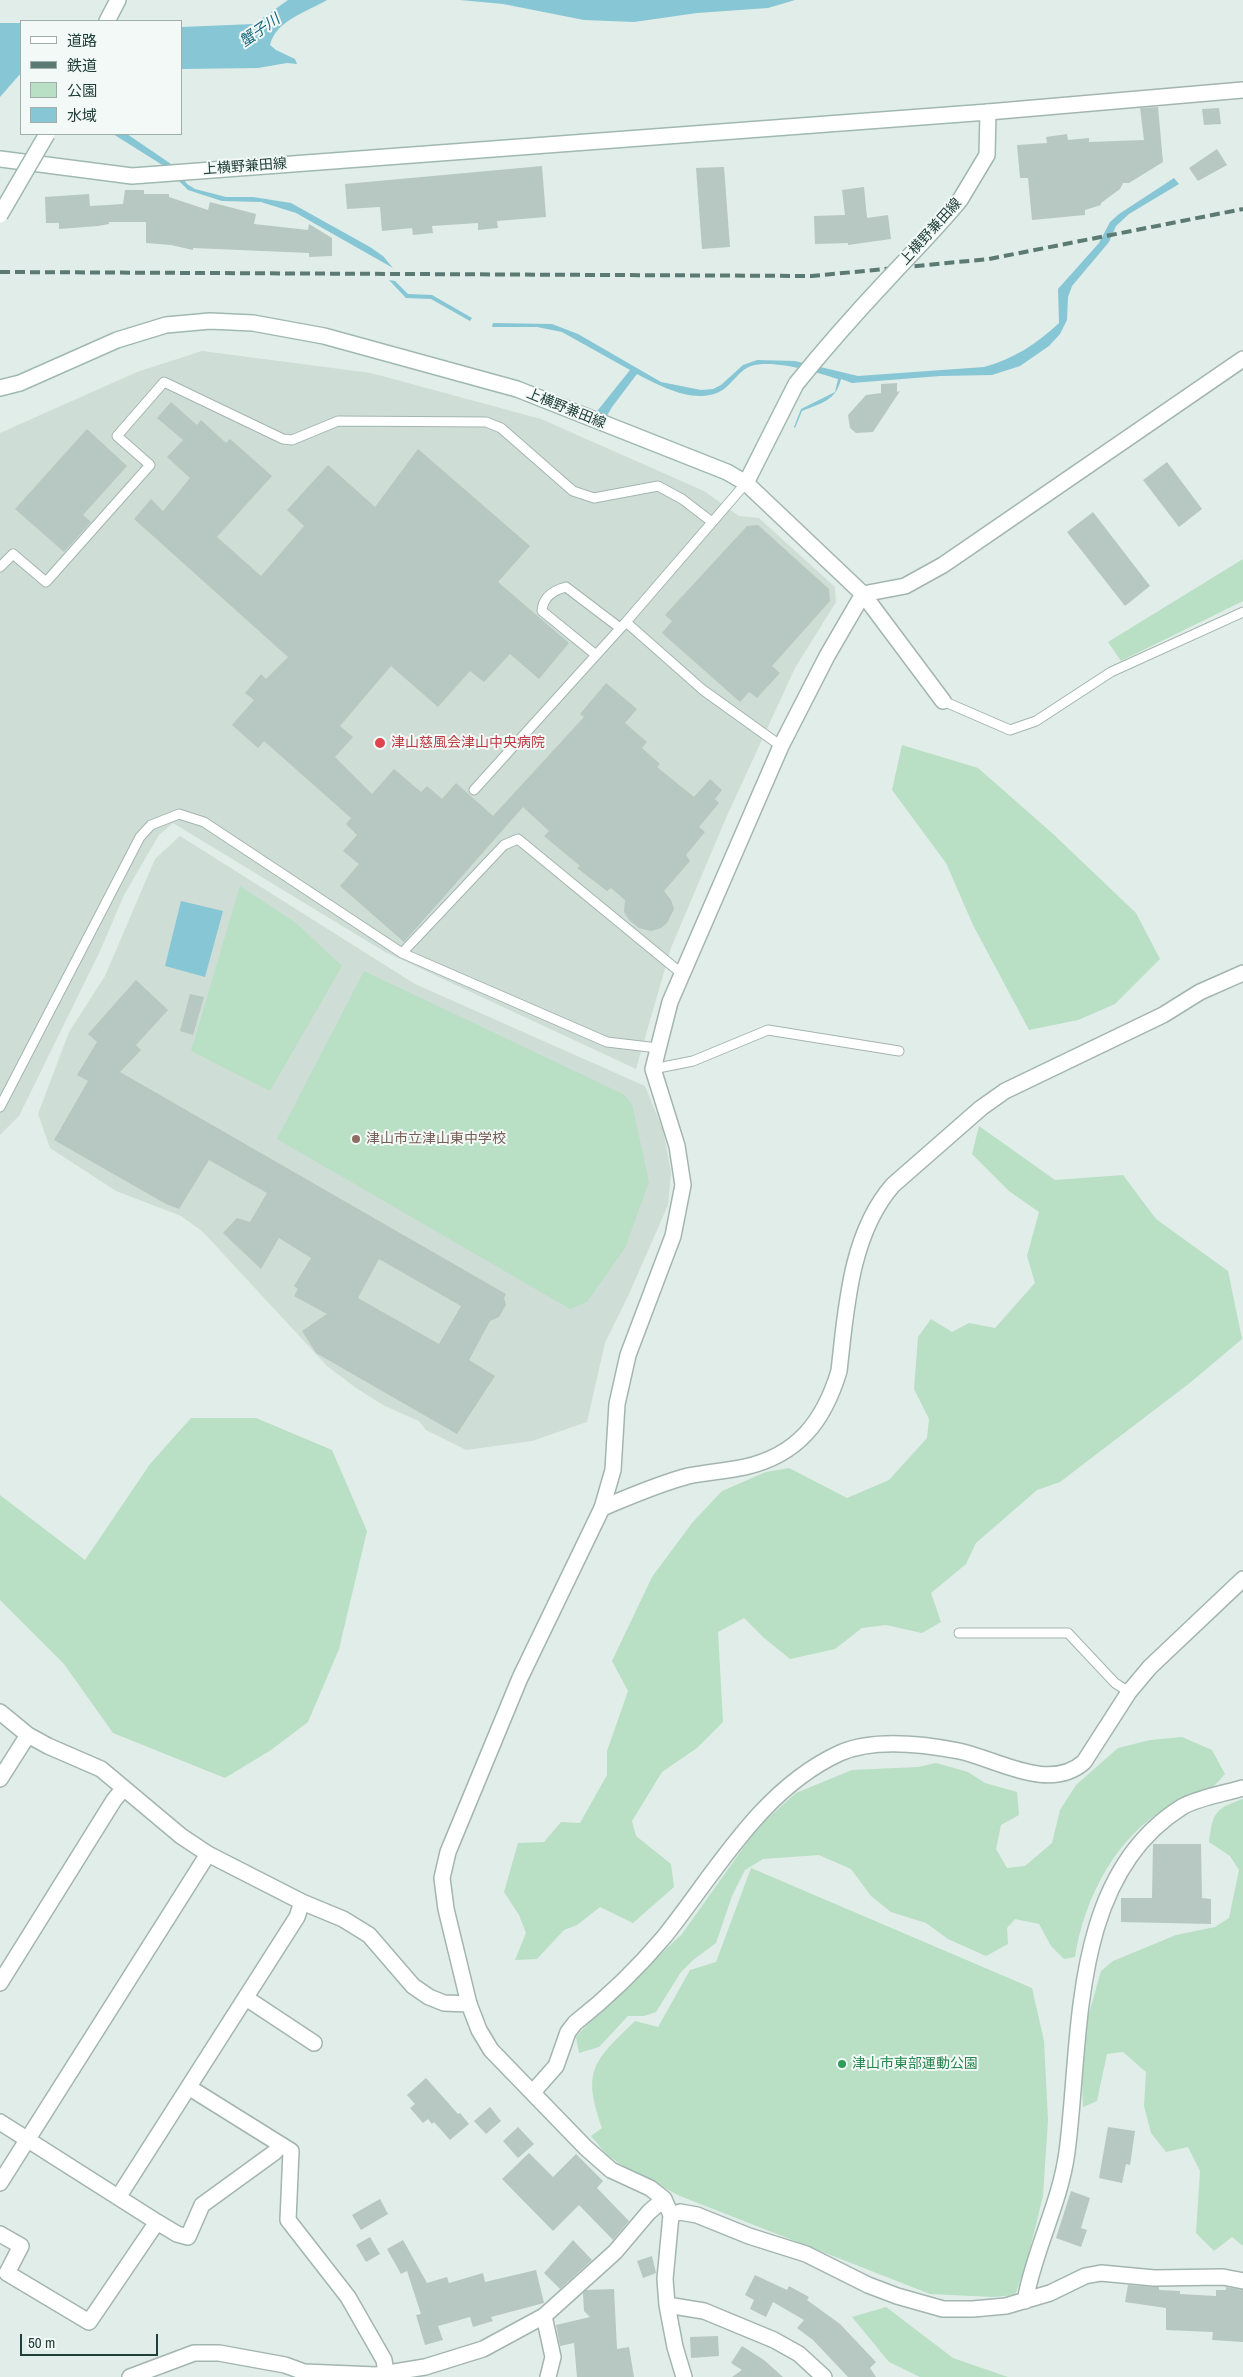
<!DOCTYPE html>
<meta charset="utf-8">
<style>
body{margin:0}
#map{position:relative;width:1243px;height:2377px;overflow:hidden;background:#e1ede8;font-family:"Archivo Narrow","Noto Sans JP",sans-serif}
canvas{display:block}
.legend{position:absolute;left:20px;top:20px;width:162px;height:115px;box-sizing:border-box;background:#f2f9f6;border:1px solid #9eafaa;margin:0;padding:6px 9px;list-style:none;font-size:15px;color:#203f38}
.legend li{display:flex;align-items:center;gap:10px;height:25px}
.legend b{width:25px;border:1px solid #9eafaa}
.scale{position:absolute;left:20px;top:2334px;width:138px;height:22px;box-sizing:border-box;border:2px solid #203f38;border-top:0;padding-left:6px;font-size:15px;line-height:18px;white-space:nowrap;color:#203f38;-webkit-text-stroke:4px #f2f9f6;paint-order:stroke}
</style>
<div id="map">
<canvas width="1243" height="2377"></canvas>
<ul class="legend">
<li><b style="height:6px;background:#fff"></b>道路</li>
<li><b style="height:6px;background:#5b7a73"></b>鉄道</li>
<li><b style="height:14px;background:#b9dfc5"></b>公園</li>
<li><b style="height:14px;background:#86c6d5"></b>水域</li>
</ul>
<div class="scale">50 m</div>
</div>
<script>
const c = document.querySelector('canvas').getContext('2d');
c.lineJoin = 'round';
function fillPath(path, color) {
  c.fillStyle = color;
  c.fill(path, 'evenodd');
}
function strokePath(path, color, width, dash) {
  c.strokeStyle = color;
  c.lineWidth = width;
  c.lineCap = dash ? 'butt' : 'round';
  c.setLineDash(dash || []);
  c.stroke(path);
}
function write(font, color, halo, rows, align = 'center') {
  c.font = font + ' "Archivo Narrow","Noto Sans JP",sans-serif';
  c.lineWidth = 4;
  c.setLineDash([]);
  c.textBaseline = 'middle';
  c.strokeStyle = halo;
  c.fillStyle = color;
  for (const [text, x, y, turn = 0] of rows) {
    c.save();
    c.translate(x, y);
    c.rotate((+turn || 0) * Math.PI / 180);
    c.textAlign = isNaN(turn) ? turn : align;
    if (halo) c.strokeText(text, 0, 0);
    c.fillText(text, 0, 0);
    c.restore();
  }
}
const built = new Path2D(`
 M202 351 371 373 541 419 704 491 739 516 759 518 835 587 836 602 795 668 726 818 671 948 636 1069 385 952 173 823 159 835 124 895 101 949 19 1116 0 1135V433L137 372Z
 M180 836 415 984 645 1086 663 1130 671 1172 668 1205 629 1294 605 1343 587 1422 532 1441 466 1450 426 1430 419 1421 383 1405 356 1388 327 1366 203 1232 181 1216 116 1191 50 1148 38 1114 69 1032 105 976 155 859Z`);
const green = new Path2D(`
 M1243 559V601L1121 661 1108 642Z
 M902 745 978 768 1052 833 1136 913 1160 959 1115 1004 1078 1020 1029 1030 973 925 946 863 892 790Z
 M240 886 296 923 342 966 270 1091 191 1051Z
 M364 971 623 1094 632 1104 649 1182 625 1248 587 1302 570 1309 277 1139Z
 M979 1126 1055 1180 1123 1175 1156 1219 1228 1271 1242 1339 1191 1382 1060 1482 1037 1490 976 1543 966 1564 931 1593 941 1622 922 1633 886 1625 862 1628 835 1649 790 1659 763 1637 744 1618 718 1632 723 1722 697 1748 662 1772 632 1821 636 1836 671 1864 674 1887 633 1923 600 1907 577 1925 564 1930 537 1959 515 1960 526 1933 519 1915 504 1892 518 1843 544 1842 561 1822 580 1823 607 1775V1751L628 1691 612 1661 652 1577 692 1523 722 1491 766 1472 789 1468 847 1498 889 1480 927 1438 929 1419 914 1389 918 1337 931 1319 952 1332 969 1323 995 1328 1035 1283 1027 1256 1039 1212 1009 1191 972 1154Z
 M191 1418H256L332 1450 367 1531 339 1649 308 1722 271 1750 225 1778 113 1733 64 1664 0 1600V1495L85 1560 150 1464Z
 M1182 1737 1212 1750 1225 1774C1221 1778 1217 1784 1212 1787 1200 1796 1183 1799 1170 1806 1116 1835 1084 1899 1075 1957L1064 1959 1051 1946 1039 1924 1015 1919 1007 1928 1008 1944 986 1956 948 1939 926 1923 891 1912 871 1896 851 1869 819 1855 763 1859 745 1870 732 1896 716 1943 693 1960 681 1972 656 2012 644 2016H628L599 2047 579 2053 576 2037 592 2019 682 1934 758 1827 796 1793 852 1770 918 1767 936 1763 968 1772 985 1783 1017 1792 1019 1815 1001 1825 996 1849 1007 1868 1025 1866 1052 1843 1060 1810 1076 1785 1118 1748 1150 1740Z
 M1243 1799V2246L1232 2237 1214 2251 1196 2233 1200 2171 1188 2147 1166 2152 1151 2133 1144 2106 1146 2072 1123 2052 1107 2054 1097 2101 1083 2107 1082 2081 1088 2017 1101 1971 1113 1961 1176 1935 1215 1927 1229 1918 1239 1870 1230 1856 1209 1842C1213 1813 1214 1809 1243 1799Z
 M751 1868 1032 1988 1044 2041 1048 2120 1043 2196 1026 2265 1015 2295 994 2297 930 2294 680 2196 628 2169 607 2155 591 2136 602 2128C582 2070 593 2062 635 2021L658 2027 690 1970 716 1962Z
 M886 2307 953 2358 1008 2377H920L889 2362 852 2317Z`);
const water = new Path2D(`
 M288 0H327C307 12 276 20 270 45L276 50 295 59 297 64 287 63 258 68 181 69V27L254 24Z
 M460 0H795L768 8 697 13 634 22 584 20 503 4Z
 M0 23H21V73L0 97Z
 M113 134H127L174 166 187 184 195 189 226 197H253L291 203 370 247 383 256 393 268 296 213 261 202 222 201 188 190 164 166Z
 M1174 178 1179 184 1129 214 1116 226 1109 242 1072 286 1068 297 1067 320 1060 334 1049 346 1020 366 992 375 940 376 852 383 841 379C836 401 821 403 802 411L795 428 794 427 801 409 835 392 838 379C815 372 774 359 751 366 740 370 733 382 724 389 698 407 660 386 637 374L612 407 601 426 590 420 630 370 562 332 537 327H492L493 323 552 324 578 334 661 382 701 390 713 389 721 385 743 365 757 360 795 361 858 376 984 367C1013 359 1037 344 1059 323L1058 289 1099 243 1110 222 1119 214Z
 M389 280 395 281 408 294 432 295 472 318 470 321 431 299 406 298Z
 M181 901 223 911 205 977 165 966Z`);
const building = new Path2D(`
 M1158 107 1163 162 1129 183H1123L1120 189 1101 203V205L1085 210V215L1032 220 1028 178H1020L1017 145 1047 143 1046 137 1067 134 1068 140 1089 138V142L1144 140 1140 108Z
 M1219 108 1221 124 1204 125 1202 109Z
 M1217 149 1227 165 1198 181 1189 168Z
 M542 166 546 217 497 221 498 228 478 230V223L432 226 433 233 413 235 412 228 382 231 380 207 347 209 345 184Z
 M724 167 730 247 702 249 696 168Z
 M864 187 867 218 888 215 891 239 848 245V243L815 244 814 216 845 215 842 190Z
 M125 190H144V194H169V197L208 210 210 202 256 214 254 224 308 230 309 224 332 238V256L309 257V253L193 248V250L171 245 146 243V222H109V224L98 226 59 229V223H46L45 197 89 194 90 206 123 204Z
 M897 383V392L900 391 873 432 856 433 850 428 848 415 866 395 881 393V384Z
 M171 402 197 425 201 420 226 443 230 439 272 476 217 537 261 576 304 526 287 510 328 465 375 507 418 449 530 546 498 582 569 643 539 679 510 654 484 682 470 671 438 707 391 666 340 726 353 737 335 757 372 794 394 769 421 792 427 786 442 799 456 783 493 816 584 717 580 714 606 683 637 709 625 723 647 742 642 748 660 764 657 767 694 797 710 779 722 790 715 799 719 803 699 827 705 832 686 855 690 861 664 891 671 900 674 909 667 923 661 928 651 931 639 928 629 920 624 912 625 900 611 888 607 891 577 868 580 866 544 836 549 831 523 807 404 942 340 886 359 864 343 851 357 835 346 824 351 818 264 741 258 748 232 725 254 700 245 693 261 674 266 679 288 657 134 519 151 499 163 511 190 478 167 457 183 440 157 418Z
 M87 429 127 466 83 515 91 522 64 552 15 509Z
 M1167 462 1202 509 1179 527 1143 480Z
 M1093 512 1150 586 1125 606 1067 532Z
 M758 525 829 589 830 601 772 666 780 673 757 698 749 692 740 702 662 633 672 621 665 615 747 526Z
 M136 980 168 1010 136 1045 141 1050 120 1072 506 1294 504 1298 506 1305 499 1317 490 1321 469 1360 495 1376 457 1434 316 1353 302 1331 327 1314 294 1296 298 1289 294 1286 311 1258 279 1238 261 1269 223 1233 237 1218 250 1222 267 1193 209 1160 179 1209 166 1204 54 1140 88 1081 77 1075 97 1042 88 1034ZM379 1259 461 1306 439 1344 358 1298Z
 M190 994 204 997 193 1035 180 1031Z
 M1153 1844H1201L1202 1898 1211 1899V1924L1121 1922V1898H1152Z
 M426 2078 458 2114 460 2113 469 2124 450 2140 434 2122 432 2124 428 2119 423 2123 410 2108 415 2104 407 2095Z
 M490 2107 501 2121 486 2134 474 2121Z
 M518 2127 534 2144 518 2158 503 2141Z
 M1108 2127 1135 2131 1130 2165 1126 2164 1122 2183 1099 2178Z
 M529 2153 553 2177 576 2154 603 2181 597 2188 629 2221 613 2240 579 2205 553 2231 502 2179Z
 M1071 2191 1090 2198 1081 2228 1087 2230 1081 2247 1056 2238Z
 M380 2199 388 2214 361 2230 352 2215Z
 M370 2237 380 2254 366 2262 356 2245Z
 M403 2240 427 2283 447 2277 449 2283 483 2273 485 2282 536 2270 544 2303 491 2317 493 2321 473 2327 470 2317 438 2326 443 2340 425 2345 416 2315 421 2314 407 2271 401 2274 387 2249Z
 M573 2240 592 2260 560 2289 544 2273Z
 M652 2256 656 2273 643 2278 637 2261Z
 M755 2275 787 2290 789 2286 809 2297 807 2300 840 2324 876 2362 870 2368 876 2377H848L813 2340 797 2328 804 2320 773 2302 766 2317 750 2309 754 2300 745 2295Z
 M1128 2285 1159 2287V2290L1180 2291V2294L1216 2296V2290H1226V2287L1243 2290V2342L1212 2340 1213 2332 1166 2330V2308L1125 2302Z
 M614 2289 617 2349 629 2347 634 2377H577L574 2343 560 2346 556 2325 590 2317 584 2311 583 2293 586 2290Z
 M718 2336 719 2356 691 2358 690 2337Z
 M742 2346 764 2360 783 2377H732L742 2370 731 2363Z`);
const service = new Path2D(`
 M0 567 13 554 46 582 150 465 117 436 164 382 283 439 292 440 338 421 486 422 501 428 573 491 594 498 658 486 682 499 712 522
 M626 622 703 690 781 746
 M596 655 542 611C543 597 554 590 566 587L620 628
 M943 701 1010 730 1036 721 1111 672 1243 612
 M474 790 626 622 746 483
 M402 953 504 845 518 839 681 973
 M653 1069 693 1061 768 1030 899 1051
 M0 1107 140 837 151 825 179 814 204 822 402 953 607 1042 658 1048
 M959 1633H1068L1115 1683 1129 1692`);
const minor = new Path2D(`
 M988 112 1243 90
 M943 701 863 594 905 586 943 565 1243 359
 M602 1508C631 1496 658 1484 688 1476 707 1472 727 1471 745 1467 798 1455 824 1421 839 1371 846 1310 850 1234 893 1185L981 1108 1005 1091 1163 1015 1200 992 1243 973
 M0 1712 28 1735 48 1746 101 1769 181 1836 208 1854 302 1902 343 1919 369 1935 413 1986 429 1997 444 2003 469 2004 479 2030 491 2050 586 2148 611 2170 650 2188 664 2199 671 2215 665 2279 667 2305 675 2347 684 2377
 M0 1779 28 1735
 M0 1983 114 1800 124 1788
 M246 1998 314 2043
 M190 2088 291 2151 288 2220 348 2297 384 2360 386 2373
 M533 2092 556 2066 568 2032 575 2023C608 1997 637 1969 664 1937 716 1872 761 1789 840 1753 874 1738 923 1744 959 1751 997 1759 1049 1793 1084 1762L1129 1692 1150 1667 1243 1579
 M0 2122 157 2222 177 2234 188 2237 202 2205 275 2152 280 2145
 M0 2183 208 1854
 M119 2196 297 1917 302 1902
 M671 2215 680 2212 697 2215 749 2236 806 2254 868 2285 897 2296 943 2309H973L1006 2306 1050 2293 1085 2276 1101 2273 1154 2278 1223 2277 1243 2281
 M0 2234 21 2246 7 2273 89 2322 157 2222
 M1025 2301C1034 2250 1060 2204 1067 2152 1082 2038 1069 1877 1182 1807 1197 1798 1226 1793 1243 1788
 M667 2305 704 2311 774 2340 799 2354 824 2377
 M130 2377 194 2353H219L285 2365 304 2372 376 2375 425 2367 483 2349 544 2316
 M548 2377 553 2357 544 2316 615 2252 649 2212 664 2199`);
const tertiary = new Path2D(`
 M469 2004 446 1909 442 1878 448 1852 520 1678 602 1508 613 1470 617 1404 628 1355 673 1236 683 1185 677 1146 653 1069 670 1002 781 746 827 656 863 594 746 483`);
const secondary = new Path2D(`
 M107 21 118 0
 M0 159 132 176 988 112 987 155 960 200
 M0 388 20 383 117 340 166 325 210 321 253 323 324 336 517 389 727 472 746 483 796 384`);
const rail = new Path2D(`
 M0 272 812 276 989 259 1243 209`);
const secondaryBridge = new Path2D(`
 M0 215 47 134
 M796 384C825 348 856 313 887 280 912 253 937 228 960 200`);
const markers = [
 [380,743,6,"#e0444e"],
 [356,1139,5,"#8d6e63"],
 [842,2064,5,"#2e9e5b"]
];
const streetNames = [
 ["上横野兼田線",245,167,-4],
 ["上横野兼田線",931,232,-48],
 ["上横野兼田線",566,409,22]
];
const healthNames = [
 ["津山慈風会津山中央病院",391,743]
];
const educationNames = [
 ["津山市立津山東中学校",366,1139]
];
const leisureNames = [
 ["津山市東部運動公園",852,2064]
];
const waterNames = [
 ["蟹子川",260,31,-35]
];
fillPath(built, '#cfddd7');
fillPath(green, '#b9dfc5');
fillPath(water, '#86c6d5');
fillPath(building, '#b6c8c1');
strokePath(service, '#a3b5b0', 11);
strokePath(minor, '#a3b5b0', 18);
strokePath(tertiary, '#a3b5b0', 18);
strokePath(secondary, '#9fb9b1', 18);
strokePath(service, '#fff', 9);
strokePath(minor, '#fff', 15);
strokePath(tertiary, '#fff', 15);
strokePath(secondary, '#fff', 15);
strokePath(rail, '#5b7a73', 4, [10, 5]);
strokePath(secondaryBridge, '#9fb9b1', 18, []);
strokePath(secondaryBridge, '#fff', 15);
for (const [x, y, r, color] of markers) {
  const dot = new Path2D();
  dot.arc(x, y, r, 0, 2 * Math.PI);
  c.fillStyle = color;
  c.fill(dot);
  strokePath(dot, '#f2f9f6', 2);
}
write('14px', '#203f38', '#f2f9f6', streetNames);
write('14px', '#be3a42', '#f2f9f6', healthNames, 'left');
write('14px', '#785e54', '#f2f9f6', educationNames, 'left');
write('14px', '#27864d', '#f2f9f6', leisureNames, 'left');
write('italic 15px', '#17697e', '#f2f9f6', waterNames);
</script>
